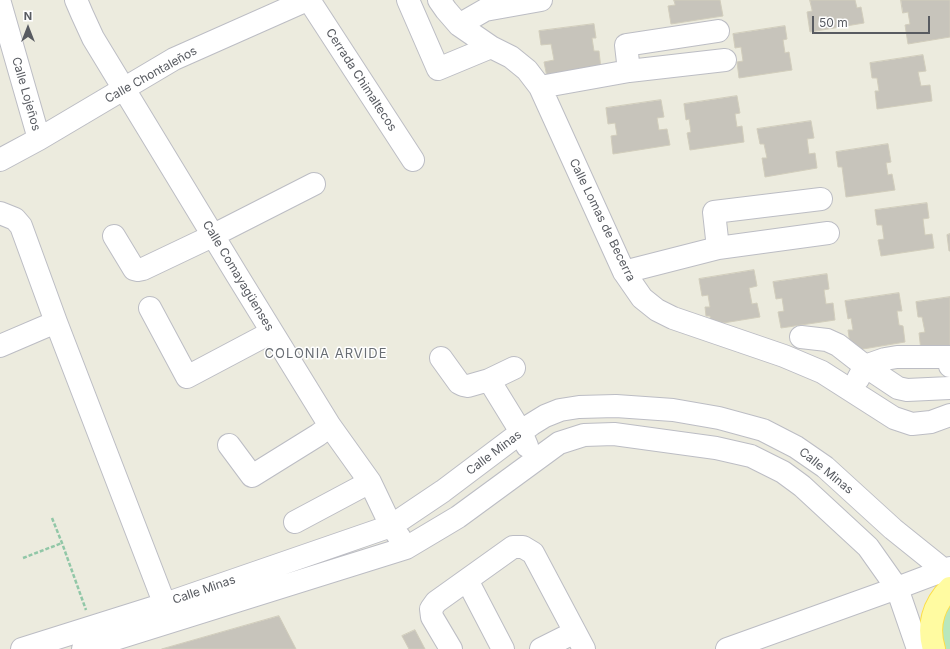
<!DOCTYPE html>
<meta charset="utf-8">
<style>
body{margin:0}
#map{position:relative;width:950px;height:649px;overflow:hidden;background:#ecebde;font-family:Inter,sans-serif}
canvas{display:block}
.north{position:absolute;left:8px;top:8px;width:40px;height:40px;-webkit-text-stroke:3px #fff;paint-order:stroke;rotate:0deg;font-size:11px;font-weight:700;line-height:16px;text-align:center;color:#585b61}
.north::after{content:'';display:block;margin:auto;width:14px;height:18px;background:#585b61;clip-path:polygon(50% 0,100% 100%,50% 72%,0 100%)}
.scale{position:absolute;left:812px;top:16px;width:118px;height:18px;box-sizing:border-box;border:2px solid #585b61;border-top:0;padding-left:5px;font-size:12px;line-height:14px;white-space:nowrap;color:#585b61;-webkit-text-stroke:3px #fff;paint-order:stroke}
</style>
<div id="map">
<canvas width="950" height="649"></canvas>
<div class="north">N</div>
<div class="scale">50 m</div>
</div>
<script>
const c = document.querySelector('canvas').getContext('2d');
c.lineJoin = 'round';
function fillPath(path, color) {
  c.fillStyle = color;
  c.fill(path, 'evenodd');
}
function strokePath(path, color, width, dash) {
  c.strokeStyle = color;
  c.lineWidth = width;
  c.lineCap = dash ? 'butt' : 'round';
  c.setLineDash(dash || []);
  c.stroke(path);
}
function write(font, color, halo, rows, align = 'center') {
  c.font = font + ' Inter,sans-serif';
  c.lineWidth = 3;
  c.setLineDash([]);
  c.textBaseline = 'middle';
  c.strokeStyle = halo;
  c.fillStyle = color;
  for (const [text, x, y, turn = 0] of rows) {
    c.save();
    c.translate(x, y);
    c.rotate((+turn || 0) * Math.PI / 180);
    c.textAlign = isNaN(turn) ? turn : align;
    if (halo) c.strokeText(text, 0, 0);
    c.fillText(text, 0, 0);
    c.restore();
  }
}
const green = new Path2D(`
 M950 604V649H945C941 634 940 617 950 604Z`);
const building = new Path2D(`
 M674 0H720L723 16 671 24 668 6 675 5Z
 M810 0H855L857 8 861 7 864 23 810 32 807 12 812 11Z
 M901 0H950V37L908 44 905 25 910 24 908 12 903 13Z
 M594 24 596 38H592L594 51H599L601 69 547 77 544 62 554 60 551 44 541 45 539 31Z
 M785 26 787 39 783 40 785 53 789 52 792 70 739 78 737 62 743 61 741 47 735 48 733 34Z
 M923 55 926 71 918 72 921 86 930 85 932 101 877 109 875 91H879L877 78H872L870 63Z
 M737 96 740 113 735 114 737 127 742 126 744 142 690 150 687 133 691 132 689 119 686 120 684 104Z
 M661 100 664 117 657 118 659 130 667 129 670 145 613 154 611 136 617 135 615 123 608 124 606 108Z
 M811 121 814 138 807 139 809 154 815 153 817 168 765 177 762 158H767L764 144H760L757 129Z
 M888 144 891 162 886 163 888 175 892 174 895 190 846 197 842 167H838L836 152Z
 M927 203 929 218 923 219 925 235 932 234 934 248 881 256 878 240 884 239 882 225H877L875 210Z
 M950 234V251H949L947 235Z
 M754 270 757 286 749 288 752 304 757 303 760 317 711 325 710 316H706L705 307H710L708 295 702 296 699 279Z
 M827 274 829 289 824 290 826 304 833 303 835 320 781 328 778 312 784 311 782 298 776 299 773 282Z
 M899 293 902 311H897L899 325 903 326 905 342 851 351 848 330H853L851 318 848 319 845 301Z
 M950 297V347L921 351 919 333 925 332 922 317H918L916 302Z
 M279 616 296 649H162Z
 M415 630 425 649H409L402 636Z`);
const path = new Path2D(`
 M52 518 62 543 86 610
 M23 558 62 543`);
const minor = new Path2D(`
 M76 0 82 14 93 38 237 275 330 426 370 482 391 526 400 538
 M309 0 413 160
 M408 0 438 69 491 47
 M439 0 446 10 459 25 491 47 511 57 527 70 540 87 624 272 642 298 657 310 673 318 784 356 822 372 894 418 912 424 931 422 950 415
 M0 3 39 139
 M459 25 485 10 541 0
 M629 71 626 45 718 31
 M540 87 629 71 725 60
 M0 160 39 139 174 59 307 0
 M0 213 15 219 21 226 56 322 170 618
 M114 236 134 269 138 270 143 269 204 240 314 184
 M718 248 714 212 821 199
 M624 272 718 248 828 233
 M150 308 187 377 272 332
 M801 337 827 340 838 345 865 366 858 379
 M0 346 56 322
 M441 358 459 383 463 385 468 386 489 380 514 368
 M950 366V357H897L885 359 865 366 898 388 907 390 950 388
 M489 380 521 432 527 446
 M229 445 252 476 318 435 330 426
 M295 522 370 482
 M467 580 503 649
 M22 649 165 604 391 526 443 491 532 424 545 416 560 410 579 407 616 406 673 410 719 418 763 430 796 447 825 467 893 529 944 570
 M83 649 406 548 458 517 559 443 584 435 614 434 716 448 751 456 783 472 802 486 868 547 897 588 918 649
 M451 649 432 617 431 609 436 602 513 547H523L533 553 584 649
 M541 649 575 632
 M727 649 897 588 950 568`);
const major = new Path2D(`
 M934 649C927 626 933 605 950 588`);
const streetNames = [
 ["Calle Chontaleños",151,75,-29],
 ["Cerrada Chimaltecos",361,80,57],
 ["Calle Lojeños",26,94,74],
 ["Calle Lomas de Becerra",602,220,64],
 ["Calle Comayagüenses",238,276,59],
 ["Calle Minas",494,453,-37],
 ["Calle Minas",826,471,39],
 ["Calle Minas",204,590,-19]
];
const neighbourhoodNames = [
 ["COLONIA ARVIDE",326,354]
];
fillPath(green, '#b8e7bd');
fillPath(building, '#c7c4bb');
strokePath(building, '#d1cdbc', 1);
strokePath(minor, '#bcbdc4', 24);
strokePath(major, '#fcde48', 24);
strokePath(path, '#91c7a7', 2.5, [4, 2]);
strokePath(minor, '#fff', 22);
strokePath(major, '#fffba1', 22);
write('12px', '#585b61', '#fff', streetNames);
c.letterSpacing = '1px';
write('13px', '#686d73', '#fff', neighbourhoodNames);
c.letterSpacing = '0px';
</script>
